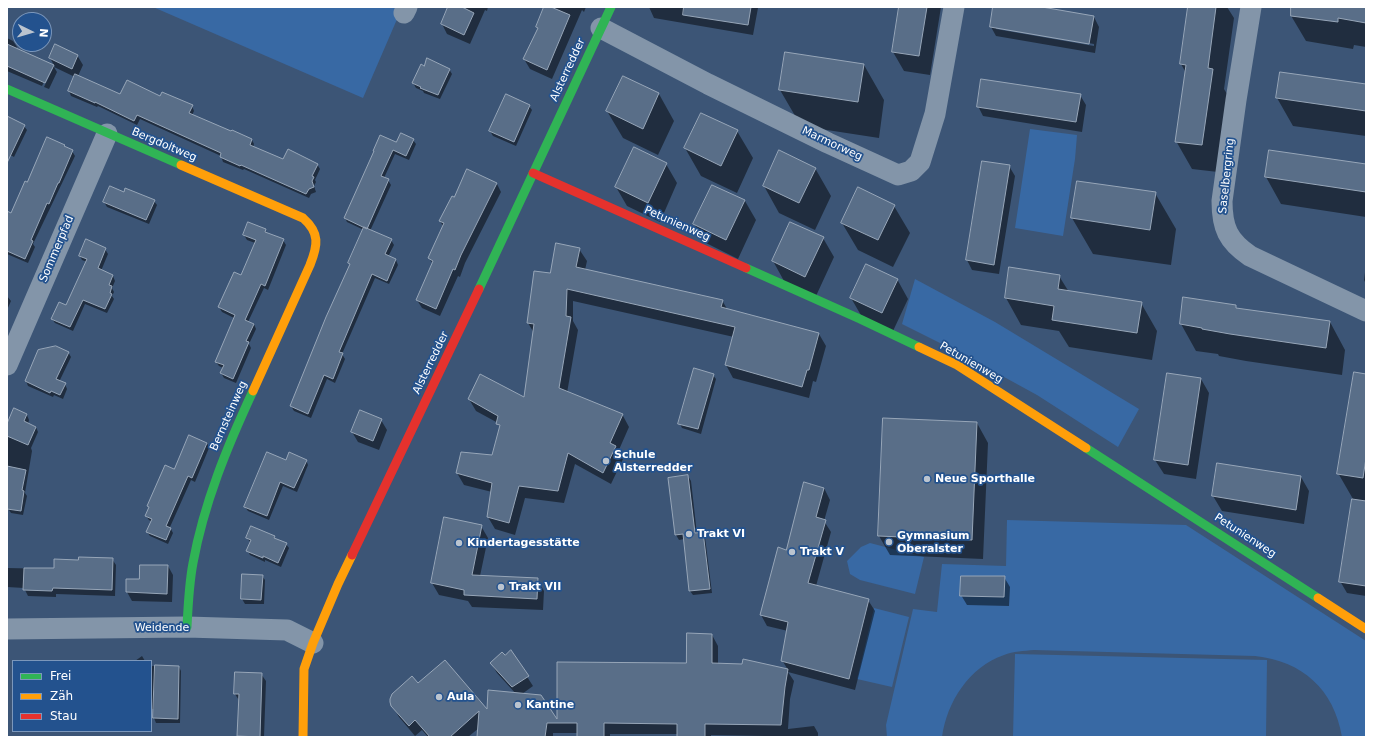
<!DOCTYPE html>
<meta charset="utf-8">
<style>
body{margin:0}
#map{position:relative;width:1373px;height:744px;overflow:hidden;background:#3c5576;font-family:"DejaVu Sans",sans-serif}
canvas{display:block}
.frame{position:absolute;inset:0;border:8px solid #fff;pointer-events:none}
.legend{position:absolute;left:12px;top:660px;width:140px;height:72px;box-sizing:border-box;background:#23528e;border:1px solid #7b97bb;margin:0;padding:5px 7px;list-style:none;font-size:12px;color:#fff}
.legend li{display:flex;align-items:center;gap:8px;height:20px}
.legend b{width:20px;border:1px solid #7b97bb}
.north{position:absolute;left:12px;top:12px;width:40px;height:40px;box-sizing:border-box;background:#23528e;border:1px solid #7b97bb;border-radius:50%;rotate:95deg;font-size:11px;font-weight:700;line-height:16px;text-align:center;color:#fff}
.north::after{content:'';display:block;margin:auto;width:14px;height:18px;background:#bbc4cf;clip-path:polygon(50% 0,100% 100%,50% 72%,0 100%)}
</style>
<div id="map">
<canvas width="1373" height="744"></canvas>
<div class="frame"></div>
<ul class="legend">
<li><b style="height:5px;background:#30b455"></b>Frei</li>
<li><b style="height:5px;background:#ff9f0a"></b>Zäh</li>
<li><b style="height:5px;background:#e5322d"></b>Stau</li>
</ul>
<div class="north">N</div>
</div>
<script>
const c = document.querySelector('canvas').getContext('2d');
c.lineJoin = 'round';
function fillPath(path, color) {
  c.fillStyle = color;
  c.fill(path, 'evenodd');
}
function strokePath(path, color, width, dash) {
  c.strokeStyle = color;
  c.lineWidth = width;
  c.lineCap = dash ? 'butt' : 'round';
  c.setLineDash(dash || []);
  c.stroke(path);
}
function write(font, color, halo, rows, align = 'center') {
  c.font = font + ' "DejaVu Sans",sans-serif';
  c.lineWidth = 3.5;
  c.setLineDash([]);
  c.textBaseline = 'middle';
  c.strokeStyle = halo;
  c.fillStyle = color;
  for (const [text, x, y, turn = 0] of rows) {
    c.save();
    c.translate(x, y);
    c.rotate((+turn || 0) * Math.PI / 180);
    c.textAlign = isNaN(turn) ? turn : align;
    if (halo) c.strokeText(text, 0, 0);
    c.fillText(text, 0, 0);
    c.restore();
  }
}
const green = new Path2D(`
 M153 7H394L401 10 363 98Z
 M1030 129 1077 135 1075 159 1063 236 1015 228Z
 M915 279 995 322 1139 409 1118 447 1037 395 962 354 902 324Z
 M1007 520 1186 525 1366 641V737H1342C1334 689 1302 661 1255 656L1034 650C1024 651 1013 651 1004 655 969 667 947 702 942 737H887L886 725 913 609 937 612 942 564 1006 566Z
 M870 543 924 557 915 594 860 580 850 574 847 561 861 547Z
 M874 608 909 617 892 687 857 679Z
 M1015 654 1267 660 1266 737H1013Z`);
const shadow = new Path2D(`
 M450 7H488L487 11 485 10 470 44 447 34 442 24Z
 M545 7H586L584 12 582 10 552 79 530 69 524 59 538 29 537 27Z
 M649 7H757L758 8 753 35 654 18Z
 M900 7H941L930 75 904 71 893 52Z
 M994 7H1036L1094 17 1099 27 1095 53 996 36 991 27ZM996 27 1094 44V46L996 29Z
 M1189 7H1227L1234 18 1224 89 1229 97 1218 172 1192 169 1176 141 1186 73 1181 64Z
 M1291 7H1366V47L1354 45 1353 49 1306 41 1290 14Z
 M7 38 13 41 17 47 16 49 55 67 50 58 77 55 83 65 78 76 121 95 161 97 192 106 194 111 192 115 231 133 232 131 252 140 254 144 253 147 284 161 317 164 320 169 315 180 316 182 314 186 316 192 311 194 309 198 244 169 243 170 223 162 221 156 140 119 137 125 98 106 97 107 71 96 69 91 75 77 54 67 57 72 49 89 44 87 53 68H51L42 86 7 71Z
 M864 65 884 100 879 138 801 126 780 90Z
 M424 67 449 69 452 74 440 99 424 93 423 91 416 88 413 83Z
 M1281 73 1366 85V136L1293 126 1277 98Z
 M623 77 659 94 674 121 658 155 623 138 607 111Z
 M1080 95 1086 105 1082 132 983 116 978 106Z
 M529 106 532 110 516 146 493 136 490 131Z
 M7 118 24 126 27 130 14 157 7 153Z
 M737 131 753 158 737 193 701 176 685 148Z
 M413 140 416 144 409 160 395 154 384 178 388 180 391 185 370 231 391 240 394 245 388 257 396 260 398 265 389 284 375 278 342 354 345 359 335 383 327 379 311 418 294 411 291 406 351 266 349 263 364 230 347 222 345 218 374 152V151Z
 M64 146 66 148 72 151 75 156 33 244 35 247 28 263 7 254V212L11 214Z
 M666 164 677 183 660 222 627 206 616 187Z
 M1366 165V217L1281 204 1266 177Z
 M1009 166 1015 176 999 274 972 270 967 260Z
 M815 168 831 196 815 230 779 213 764 186Z
 M468 171 497 184 501 192 465 263 460 277 458 276 440 316 422 308 417 300 433 264 429 258 443 226 440 221 455 198Z
 M712 186 745 201 756 220 738 259 706 243 694 224Z
 M124 193 154 201 157 205 149 224 107 207 104 202Z
 M1155 193 1176 229 1171 265 1093 254 1072 218Z
 M894 206 910 233 893 267 858 250 842 223Z
 M265 230 268 234 283 240 286 245 268 290 264 288 248 322 254 324 256 329 249 344 251 348 236 383 224 378 221 373 223 368 219 366 216 362 234 318 222 312 219 307 242 277 255 243 247 240 244 235Z
 M823 238 834 257 816 296 784 281 773 261Z
 M105 249 108 254 101 271 113 276 115 281 112 288 114 292 112 296 114 299 107 313 85 304 73 331 55 323 52 319 67 307 87 262 82 260 80 256Z
 M579 249 587 261 585 270 722 300 727 309 819 334 826 346 816 382 813 381 809 398 733 378 726 365 734 337 573 301V321L578 330 567 393 622 414 629 427 618 452 623 459 611 484 575 464 564 503 525 498 515 535 495 529 488 517 492 492 464 485 457 473 492 456 500 428 498 423 476 411 469 399H525L534 333 528 323 550 274Z
 M1366 265V284L1364 280Z
 M1059 276 1069 292 1141 303 1157 331 1152 360 1069 347 1059 331 1021 325 1006 298Z
 M897 279 908 299 893 331 862 317 851 298Z
 M7 296 11 301 7 310Z
 M1235 306 1237 309 1330 322 1345 350 1342 375 1246 361 1219 356 1218 354 1196 351 1181 324Z
 M68 352 71 357 59 382 65 384 67 389 63 399 54 395 53 397 28 386 26 381Z
 M713 375 716 379 701 434 682 428 680 424Z
 M1366 375V596L1347 593 1340 581 1353 499 1338 473Z
 M1201 379 1209 393 1196 479 1164 474 1155 460Z
 M14 410 27 415 29 420 28 424 36 427 38 432 31 448 32 451 25 493 27 496 23 515 11 513 9 510 7 509V426Z
 M381 420 387 430 379 450 358 442 352 432Z
 M977 423 988 443 983 559 890 555 879 536Z
 M207 443 209 448 195 482 191 480 170 527 173 533 168 544 150 536 147 532 152 522 149 520 146 516 149 509 148 506 175 470Z
 M306 460 308 465 297 492 283 486 269 520 248 511 245 507 286 461Z
 M1218 464 1301 477 1309 491 1304 524 1222 511 1213 496Z
 M688 476 691 481 697 534 703 533 705 537 712 593 693 595 690 591 684 539 679 540 676 535 669 479Z
 M824 488 830 500 824 521 831 532 816 586 868 600 875 611 855 690 788 672 794 681 790 699 788 729 814 726 818 733V737L711 735V737H678V734H610V737H578V733H553V737H478L479 728 468 737H428L422 730 415 736 399 717 392 705 418 684 488 711 516 694 497 673 491 663 511 652 533 686 522 694 558 722 687 664 712 635 718 646V664L788 670 782 660 788 631 767 626 761 615 787 551Z
 M481 526 488 538 480 576 537 579 544 591 543 610 472 607 468 601 439 595 432 583Z
 M274 537 276 539 286 544 289 548 281 567 265 560V562L250 555 248 551 251 543 247 538Z
 M112 559 116 565 115 596 56 594V597L28 596 24 588 7 587V568L55 569 79 561Z
 M168 566 173 575 172 602 132 601 127 592V580H140Z
 M243 575 262 576 265 580 264 604H245L242 599Z
 M1004 577 1010 587 1009 606 967 605 961 595Z
 M142 656 145 661H135Z
 M151 666 179 667 181 671 180 723H156L154 718V709H151Z
 M261 674 266 681 264 737H239L240 702 235 694Z`);
const building = new Path2D(`
 M448 7H462L474 13 464 35 441 24Z
 M544 7H551L570 15 547 70 523 59 538 28 536 27Z
 M684 7H751L748 25 683 15Z
 M899 7H927L919 56 892 52Z
 M993 7H1042L1094 16 1089 44 990 27Z
 M1188 7H1216L1208 68 1213 69 1202 145 1175 142 1186 65 1180 64Z
 M1291 7H1366V23L1338 18V22L1291 16Z
 M7 44 54 65 45 83 7 66Z
 M55 44 78 55 72 69 49 58Z
 M785 52 864 64 858 102 779 90Z
 M427 58 450 69 438 95 420 88 421 87 412 83 421 64 424 66Z
 M1280 72 1366 84V111L1276 98Z
 M75 74 120 94 127 80 160 96 162 92 193 105 189 113 231 131 232 130 252 139 250 145 283 159 288 149 318 164 312 176 314 177 312 181 314 187 309 189 306 194 241 165 240 166 220 157 221 153 137 115 134 121 95 102V103L68 91Z
 M623 76 659 93 643 129 606 111Z
 M981 79 1081 94 1076 122 977 107Z
 M506 94 530 105 514 142 489 131Z
 M701 113 738 130 721 166 684 148Z
 M7 116 25 125 7 163Z
 M401 133 414 139 406 156 393 150 381 176 389 179 367 229 344 218 374 151H373L380 135 396 142Z
 M47 137 65 145 64 146 73 150 59 183H58L49 204 47 203 31 240 33 241 25 259 7 251V211L11 213 25 181 27 182Z
 M634 147 667 163 648 203 615 187Z
 M779 150 816 168 799 203 763 186Z
 M1269 150 1366 164V192L1265 177Z
 M982 161 1010 165 994 265 966 260Z
 M467 169 497 183 461 255 455 270 453 269 436 309 416 300 433 261 428 258 444 223 439 221 452 196 454 197Z
 M1077 181 1156 192 1150 230 1071 218Z
 M712 185 745 200 726 240 693 224Z
 M110 186 124 192 125 188 155 200 146 220 103 202Z
 M858 187 895 205 878 240 841 223Z
 M248 222 266 229 265 232 284 239 265 286 261 284 245 320 254 324 246 341 249 342 233 379 220 373 224 365 215 362 235 315 218 307 234 272 241 275 256 240 243 235Z
 M790 222 824 237 805 277 772 261Z
 M364 227 392 239 385 254 396 259 387 281 372 274 339 352 343 353 333 379 324 375 308 414 290 406 326 317 350 264 348 263Z
 M86 239 106 248 98 268 113 275 109 285 112 286 110 293 112 294 105 309 83 300 70 327 51 319 59 302 66 305 87 259 79 256Z
 M556 243 580 248 576 267 723 300 721 307 819 333 809 370H807L802 387 725 365 735 327 567 289 566 316 571 317 559 388 623 414 610 443 616 446 603 473 568 453 558 491 519 486 509 523 487 517 492 483 456 473 461 452 492 455 500 425 496 424 498 416 468 399 480 374 524 397 534 324 527 323 534 271 550 273Z
 M866 264 898 279 882 313 850 298Z
 M1009 267 1060 275 1058 289 1142 302 1137 333 1052 320 1054 306 1005 298Z
 M1183 297 1236 305V308L1330 321 1326 348 1230 334 1202 329V328L1180 324Z
 M56 346 69 352 56 379 66 383 60 395 51 391 50 393 25 381 38 350Z
 M694 368 714 374 698 429 678 424Z
 M1354 372 1366 374V458L1363 478 1337 474Z
 M1167 373 1201 378 1188 465 1154 460Z
 M14 408 27 414 24 421 36 427 28 445 7 436V424Z
 M360 410 382 419 373 441 351 432Z
 M883 418 977 422 972 540 878 536Z
 M189 435 207 443 192 478 188 476 166 526 171 528 166 540 146 532 152 519 145 516 149 507 147 506 165 465 174 469Z
 M267 452 286 460 289 452 307 460 294 488 280 482 267 516 244 507Z
 M1217 463 1301 476 1296 510 1212 496Z
 M7 466 26 470 22 490 24 491 21 511 7 509Z
 M688 475 695 533 703 532 710 589 689 591 683 534 675 535 668 478Z
 M804 482 824 488 816 517 826 520 808 583 869 599 849 679 781 661 788 622 760 615 778 547 786 550Z
 M1352 499 1366 501V586L1339 582Z
 M444 517 482 525 472 575 538 578 537 599 464 595V590L431 583Z
 M251 526 275 536 274 538 287 543 278 563 263 556V558L246 551 251 540 246 538Z
 M79 557 113 558 112 590 53 588 52 591 23 590 24 568H54V559L78 560Z
 M140 565H168L167 594 126 592V579H139Z
 M242 574 263 575 261 600 241 599Z
 M961 576H1005L1004 597 960 596Z
 M687 633 712 634V663L742 664 743 659 788 669 785 687 781 725 705 724V737H677V724L604 723V737H577V723H547L545 737H477L479 711 450 737H430L415 720 409 726 391 706 390 702V699L392 694 412 676 418 683 445 660 487 709 488 690 541 695 557 719V662L686 663Z
 M511 650 529 676 512 687 490 663 502 652 505 655Z
 M155 665 179 666 178 719 153 718Z
 M235 672 262 673 260 737 237 736 239 694H234Z`);
const street = new Path2D(`
 M1251 7 1236 100 1222 201C1222 228 1228 241 1250 256L1366 311
 M404 13 407 7
 M601 28 708 84 828 143 898 175 911 171 920 162 935 114 954 7
 M7 365 107 134
 M7 629 187 627 287 630 313 643`);
const fast = new Path2D(`
 M7 89 181 165
 M746 268 860 319 919 347
 M479 289 611 7
 M1086 448 1318 598
 M187 627C188 606 189 584 193 563 204 503 227 447 253 391`);
const slow = new Path2D(`
 M181 165 303 218C320 233 318 245 310 265L253 391
 M919 347 957 365 1086 448
 M1318 598 1366 629
 M303 737 304 669 313 643 338 584 352 555`);
const jam = new Path2D(`
 M533 173 746 268
 M352 555 479 289`);
const markers = [
 [606,461,4,"#bbc4cf"],
 [927,479,4,"#bbc4cf"],
 [689,534,4,"#bbc4cf"],
 [889,542,4,"#bbc4cf"],
 [459,543,4,"#bbc4cf"],
 [792,552,4,"#bbc4cf"],
 [501,587,4,"#bbc4cf"],
 [439,697,4,"#bbc4cf"],
 [518,705,4,"#bbc4cf"]
];
const streetNames = [
 ["Alsterredder",568,70,-65],
 ["Marmorweg",832,144,25],
 ["Bergdoltweg",164,145,23],
 ["Saselbergring",1227,176,-84],
 ["Petunienweg",677,224,24],
 ["Sommerpfad",57,249,-67],
 ["Alsterredder",431,363,-64],
 ["Petunienweg",971,363,30],
 ["Bernsteinweg",229,416,-66],
 ["Petunienweg",1245,536,33],
 ["Weidende",162,628]
];
const poiNames = [
 ["Schule",614,455],
 ["Alsterredder",614,468],
 ["Neue Sporthalle",935,479],
 ["Trakt VI",697,534],
 ["Gymnasium",897,536],
 ["Oberalster",897,549],
 ["Kindertagesstätte",467,543],
 ["Trakt V",800,552],
 ["Trakt VII",509,587],
 ["Aula",447,697],
 ["Kantine",526,705]
];
fillPath(green, '#3869a4');
fillPath(shadow, '#0007');
fillPath(building, '#596e88');
strokePath(building, '#97a6b8', 1);
strokePath(street, '#8395a9', 21);
strokePath(fast, '#30b455', 9);
strokePath(slow, '#ff9f0a', 9);
strokePath(jam, '#e5322d', 9);
for (const [x, y, r, color] of markers) {
  const dot = new Path2D();
  dot.arc(x, y, r, 0, 2 * Math.PI);
  c.fillStyle = color;
  c.fill(dot);
  strokePath(dot, '#23528e', 1.5);
}
write('11px', '#fff', '#23528e', streetNames);
write('bold 11px', '#fff', '#23528e', poiNames, 'left');
</script>
